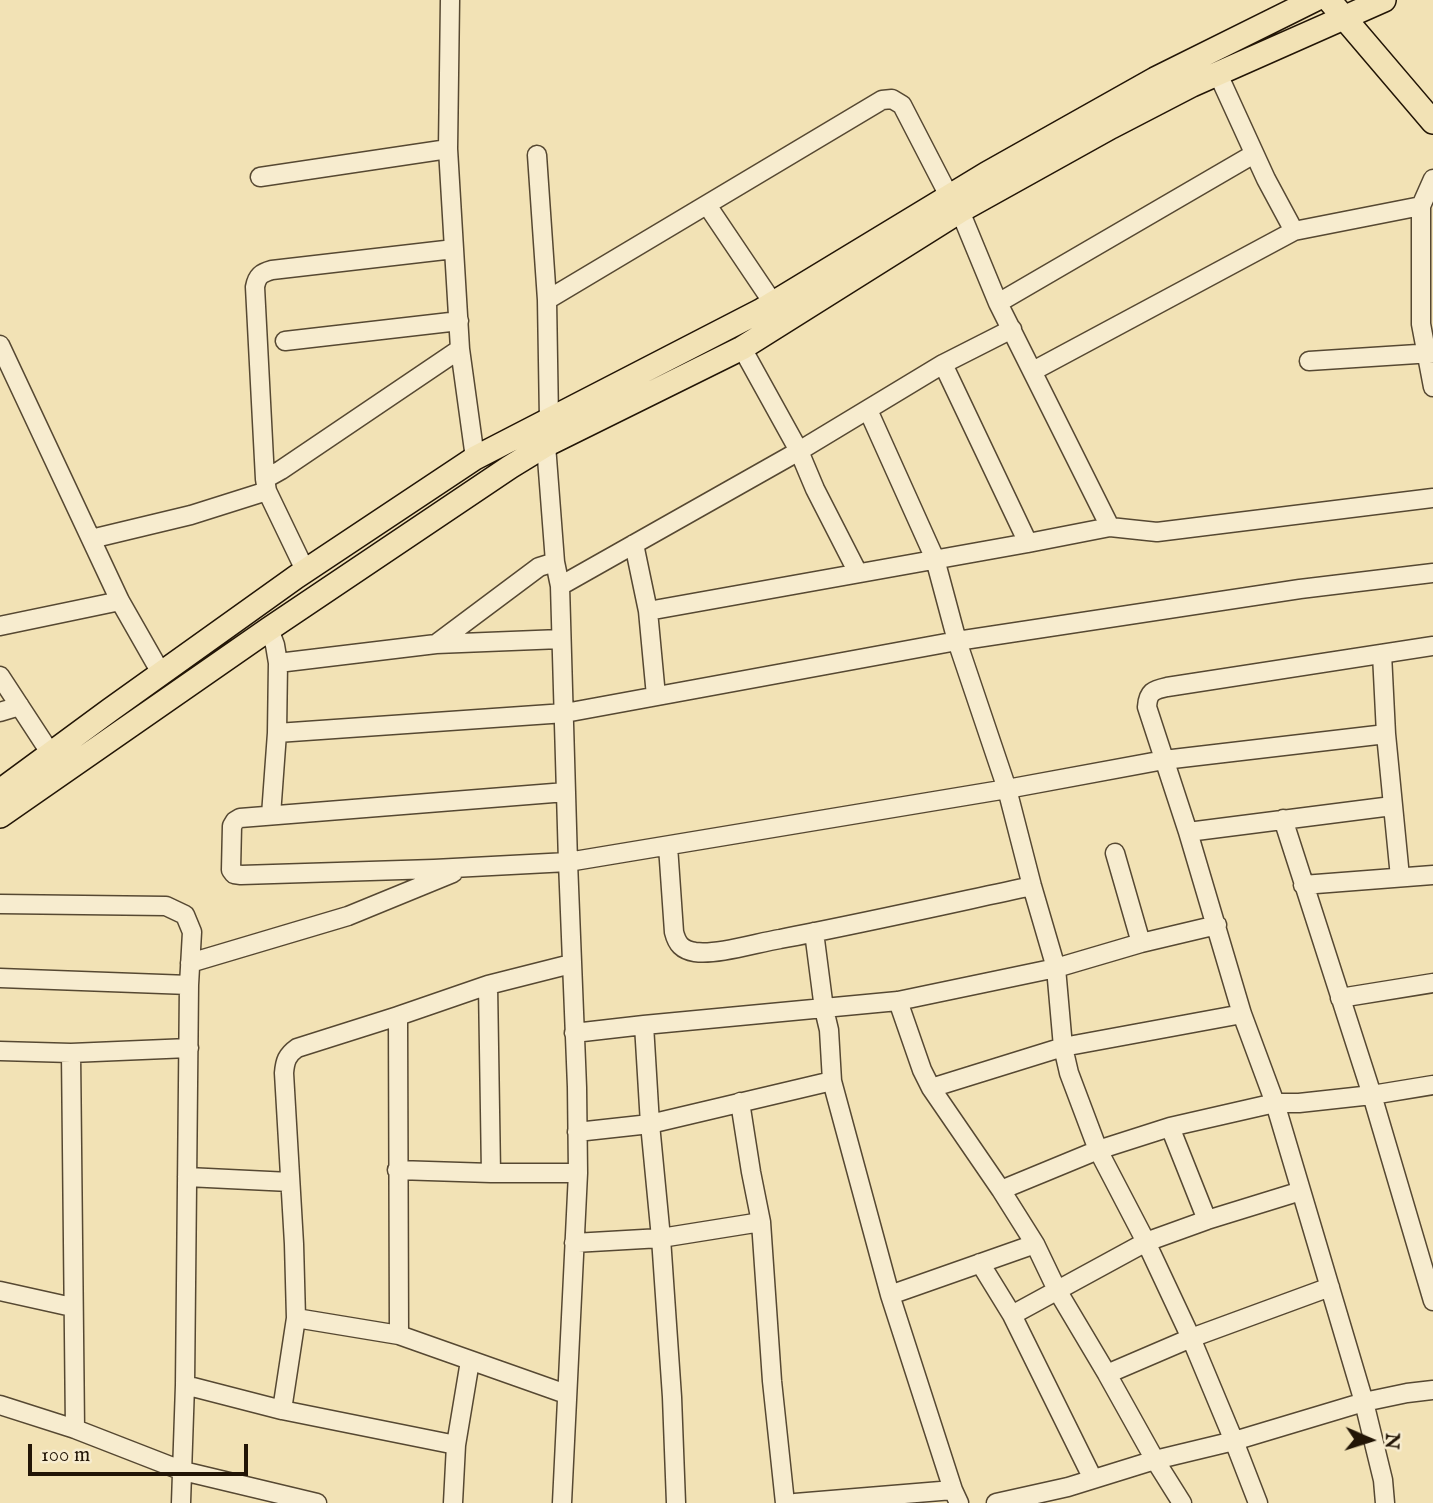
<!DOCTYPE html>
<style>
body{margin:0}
#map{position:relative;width:1433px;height:1503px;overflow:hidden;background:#f2e2b5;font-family:"IM FELL English",serif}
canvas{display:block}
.north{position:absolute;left:1335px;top:1405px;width:70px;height:70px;-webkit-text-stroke:5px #f7eccf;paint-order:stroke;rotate:93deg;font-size:19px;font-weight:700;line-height:28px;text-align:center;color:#221506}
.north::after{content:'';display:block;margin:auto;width:24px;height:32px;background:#221506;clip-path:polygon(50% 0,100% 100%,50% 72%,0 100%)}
.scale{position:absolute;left:28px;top:1444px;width:220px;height:32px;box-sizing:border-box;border:4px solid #221506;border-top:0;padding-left:9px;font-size:21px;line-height:24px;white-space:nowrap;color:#221506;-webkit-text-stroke:5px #f7eccf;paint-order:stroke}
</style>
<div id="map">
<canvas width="1433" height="1503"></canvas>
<div class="north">N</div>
<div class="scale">100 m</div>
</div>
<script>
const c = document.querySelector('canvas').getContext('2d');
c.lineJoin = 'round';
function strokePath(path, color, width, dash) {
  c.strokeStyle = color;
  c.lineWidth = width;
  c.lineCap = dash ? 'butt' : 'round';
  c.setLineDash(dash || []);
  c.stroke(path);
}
const minor = new Path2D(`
 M450 0 448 149 460 349 475 458
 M1218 74 1266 179 1294 231
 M537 155 547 300 549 420
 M260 177 448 149
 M1433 179 1421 206V324L1433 387
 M707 205 773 303
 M960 211 998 303 1110 527
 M547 300 882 100 892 99 902 105 949 196
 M998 303 1254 154
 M285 341 459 321
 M0 345 120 601 161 673
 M742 348 799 451 815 489 858 573
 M1309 361 1433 353
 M943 364 1028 543 1110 527 1157 532 1433 498
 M1033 371 1294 231 1421 206
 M868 410 935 559 957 641 1007 789 1032 886 1056 968 1063 1047 1069 1073 1098 1150 1146 1242 1191 1338 1234 1441 1258 1503
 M546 445 555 562 560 586 568 862 577 1087 578 1173 562 1503
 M265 479 281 470 460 349
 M91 539 191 515 267 491
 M634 544 648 611 656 696
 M305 570 267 491 265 479 255 287C257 276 261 273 272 270L454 249
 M560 586 799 451 943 364 1012 329
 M648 611 1028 543
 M0 626 120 601
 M269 629 275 645 278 663 277 733 271 815
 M436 644 539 567 555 562
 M1382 654 1386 734 1400 877
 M278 663 436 644 561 639
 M0 676 51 754
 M0 712 20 706
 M277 733 565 713 957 641 1300 589 1433 573
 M566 792 240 818 235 821 232 826 231 870 234 874 241 875 434 869 568 862 1007 789 1164 760 1386 734
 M1283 819 1372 1095 1433 1301
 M1188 832 1392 806
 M668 846 674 932C677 944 682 950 695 952 718 955 756 943 780 939 864 923 948 904 1032 886
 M1115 853 1141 943
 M1303 885 1433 875
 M0 904 166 906 185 915 192 932 189 985 185 1385 181 1503
 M814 932 824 1009 829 1030 832 1081 890 1295 953 1490 959 1503
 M190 963 348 916 453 873
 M0 978 189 985
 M488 985 491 1173
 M1340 998 1433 983
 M898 1001 922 1070 931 1088 1001 1190 1035 1244 1057 1290 1107 1374 1155 1460 1182 1503
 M644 1025 650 1124 661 1238 672 1397 676 1503
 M574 1033 644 1025 898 1001 1056 968 1141 943 1217 925
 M0 1051 71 1053 189 1048
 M71 1053 75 1429
 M931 1088 1063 1047 1242 1014
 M740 1102 751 1172 761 1222 772 1381 785 1503
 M1170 1127 1207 1220
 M577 1132 650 1124 832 1081
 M397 1170 491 1173H578
 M187 1177 290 1182
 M1001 1190 1098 1150 1170 1127 1275 1103H1299L1372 1095 1433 1085
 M574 1243 661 1238 761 1222
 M980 1263 1012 1315 1093 1479
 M0 1291 72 1307
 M890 1295 1035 1244
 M1012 1315 1146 1242 1207 1220 1301 1191
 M296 1318 399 1335 566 1394
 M399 1335 398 1016 488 985 571 964
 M1107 1374 1191 1338 1330 1287
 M185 1385 282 1410 456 1445
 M0 1405 75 1429 183 1471 317 1503
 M282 1410 296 1318 294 1244 284 1073C285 1061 287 1055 297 1048L398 1016
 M453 1503 456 1445 470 1361
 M795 1503 953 1490
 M996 1503 1068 1487 1155 1460 1234 1441 1364 1402 1407 1393 1433 1390
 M1385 1503 1383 1480 1364 1402 1275 1103 1242 1014 1188 832 1147 707C1148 692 1153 690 1167 687L1433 646`);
const major = new Path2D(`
 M1329 0 1433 122
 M0 791 110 710 296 577 475 458 760 311 986 174 1155 79 1314 0
 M0 816 269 629 510 467 546 445 742 348 960 211 1111 127 1192 85 1384 0`);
strokePath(minor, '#564832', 21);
strokePath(major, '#221506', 26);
strokePath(minor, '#f7eccf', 18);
strokePath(major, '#f2e2b5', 23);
</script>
